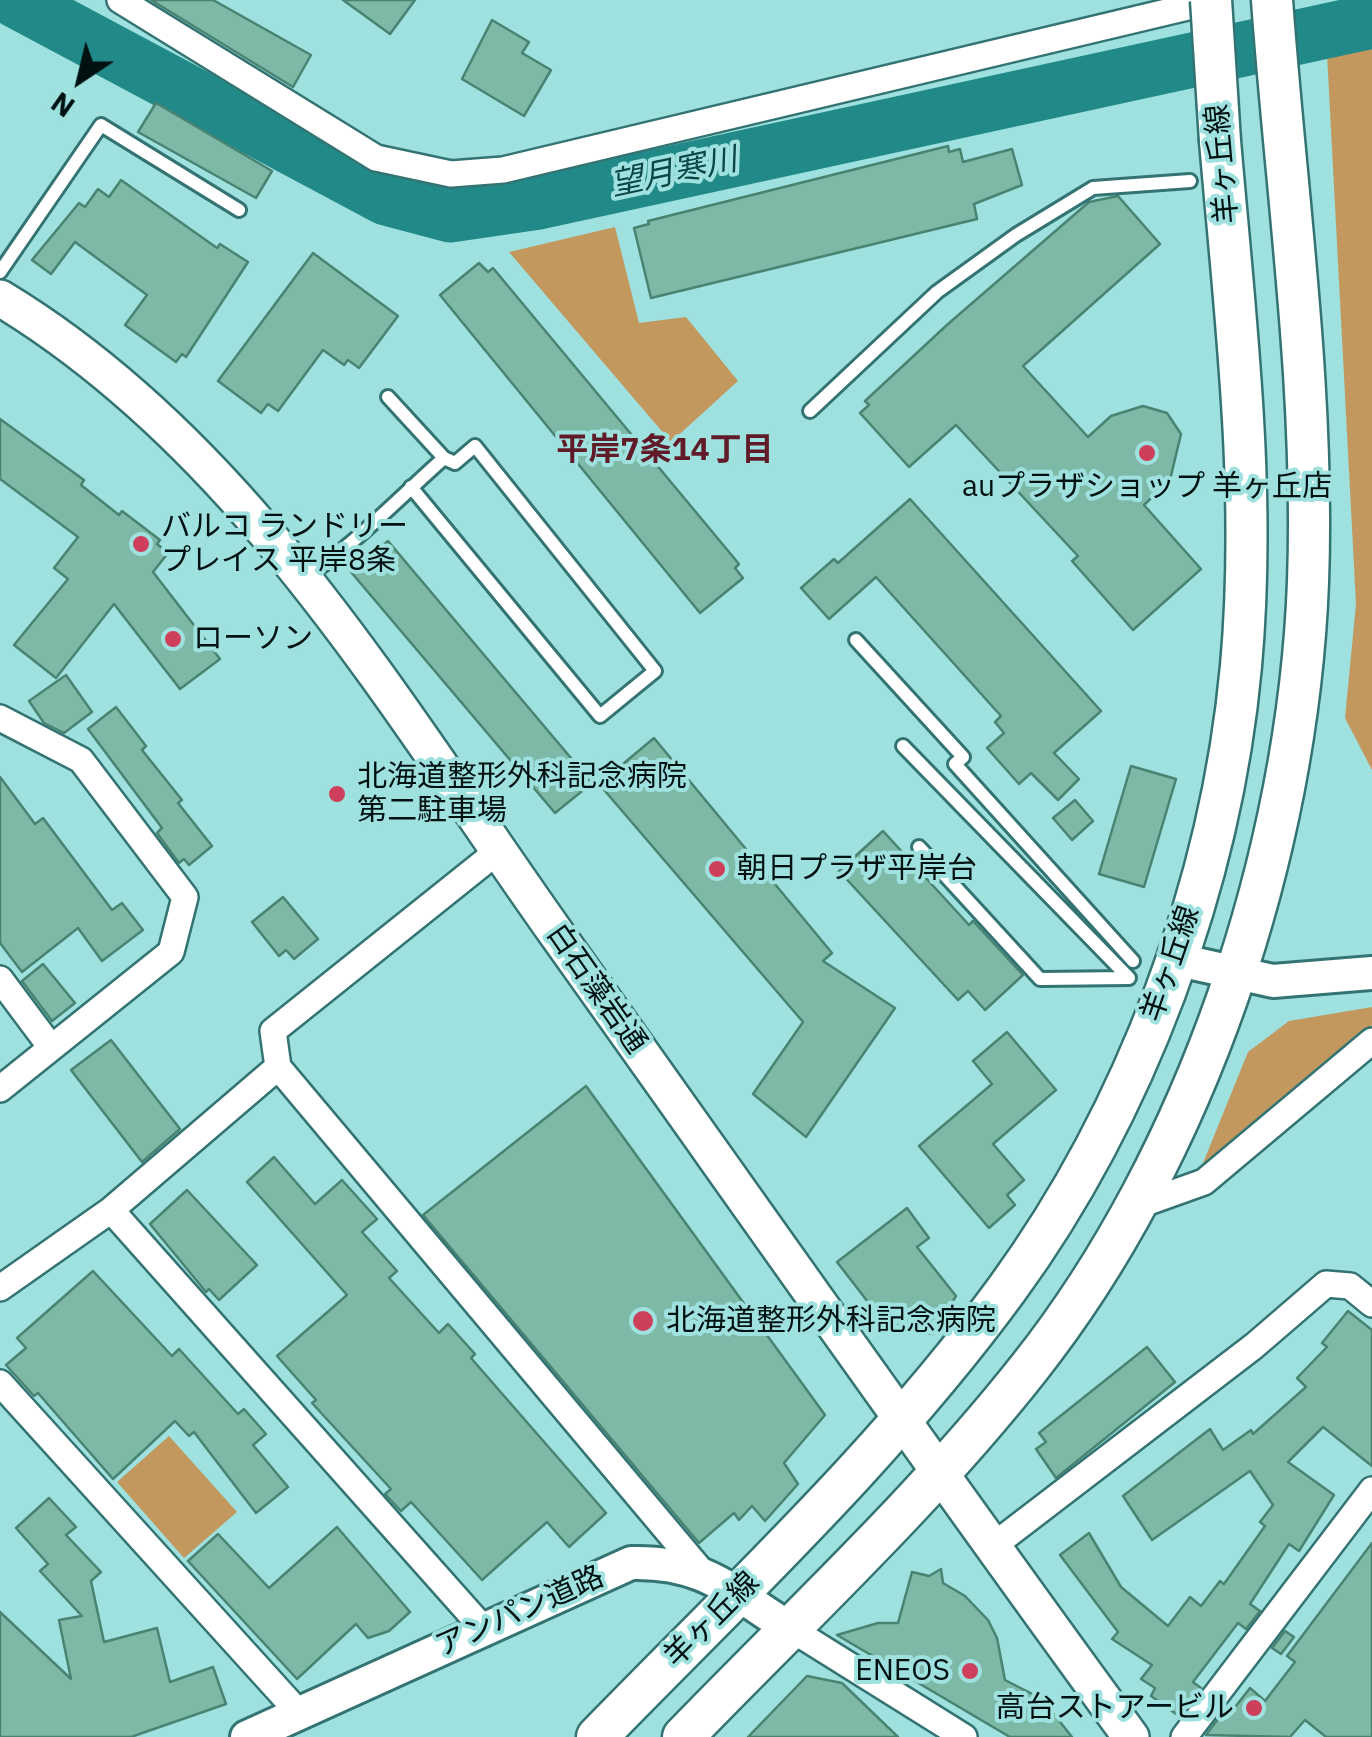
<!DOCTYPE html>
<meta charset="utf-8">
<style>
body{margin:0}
#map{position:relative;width:1372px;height:1737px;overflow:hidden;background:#9fe1de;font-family:"IBM Plex Sans",sans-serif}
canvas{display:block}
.north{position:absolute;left:30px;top:30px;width:100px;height:100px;-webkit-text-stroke:8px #9fe1de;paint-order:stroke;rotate:215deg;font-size:28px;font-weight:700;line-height:40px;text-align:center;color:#011}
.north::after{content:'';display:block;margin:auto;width:35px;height:45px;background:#011;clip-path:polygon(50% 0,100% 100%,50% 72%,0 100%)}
</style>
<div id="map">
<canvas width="1372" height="1737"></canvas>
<div class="north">N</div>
</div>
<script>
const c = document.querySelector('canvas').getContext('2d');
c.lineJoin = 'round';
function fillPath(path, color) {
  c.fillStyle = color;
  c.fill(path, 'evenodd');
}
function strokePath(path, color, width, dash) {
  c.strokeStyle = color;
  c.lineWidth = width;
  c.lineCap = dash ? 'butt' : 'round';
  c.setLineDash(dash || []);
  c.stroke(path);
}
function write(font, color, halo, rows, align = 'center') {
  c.font = font + ' "IBM Plex Sans","Noto Sans JP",sans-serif';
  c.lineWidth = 8;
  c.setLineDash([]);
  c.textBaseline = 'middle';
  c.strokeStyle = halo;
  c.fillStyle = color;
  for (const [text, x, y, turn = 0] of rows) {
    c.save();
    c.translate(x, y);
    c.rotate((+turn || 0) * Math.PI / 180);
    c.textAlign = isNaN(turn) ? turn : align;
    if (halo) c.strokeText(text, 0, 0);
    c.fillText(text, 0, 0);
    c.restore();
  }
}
const green = new Path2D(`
 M1372 45V770L1345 718 1356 604 1327 54Z
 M615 227 639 323 686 317 738 381 671 442 509 252Z
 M1372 1007V1025L1201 1168 1248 1052 1289 1021Z
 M169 1436 237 1512 184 1558 117 1482Z`);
const river = new Path2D(`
 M15 0 386 198 450 215 539 202 1372 21`);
const building = new Path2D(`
 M151 0H213L311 55 293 87Z
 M343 0H415L390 34Z
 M492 20 529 42 522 53 551 70 524 116 462 79Z
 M156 103 272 171 256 198 138 132Z
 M948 146 949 152 960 149 963 162 1012 149 1022 185 974 204 977 219 651 298 634 228 649 224 648 221Z
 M121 180 217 248 220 244 248 262 186 357 182 354 176 362 125 325 147 295 75 242 51 274 32 260 79 203 85 207 98 189 109 197Z
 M1118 196 1160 244 1023 366 1088 437 1111 416 1143 406 1167 413 1181 434 1170 480 1144 505 1201 569 1133 630 1072 561 1078 556 956 425 909 467 860 413 869 405 865 401 948 324 1089 202Z
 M313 253 398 316 359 368 348 360 344 365 323 350 278 411 268 404 261 413 218 381Z
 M479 263 488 272 493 268 739 564 735 568 743 578 700 613 440 295Z
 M0 419 84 480 81 485 119 515 122 511 160 540 157 544 168 553 153 572 220 659 180 689 114 604 56 678 14 645 68 579 54 568 78 537 0 479Z
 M910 499 1101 711 1054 753 1079 779 1058 800 1031 773 1019 784 987 748 1004 733 995 722 1001 716 876 577 829 619 801 588 834 559 838 563Z
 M388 541 592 783 555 813 351 572Z
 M66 675 92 712 64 733 44 723 29 701Z
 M116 707 146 746 142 750 182 800 178 803 212 846 189 865 184 859 179 863 157 833 162 828 88 729Z
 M654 738 832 953 823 961 895 1008 806 1137 753 1094 803 1022 599 784Z
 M1131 766 1176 779 1144 887 1099 874Z
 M0 777 35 824 43 818 112 910 122 903 143 930 102 961 78 928 22 972 0 943Z
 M1075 800 1093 821 1072 840 1053 818Z
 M883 831 969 925 973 921 1023 975 985 1010 968 991 958 1000 839 871Z
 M283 897 318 939 294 959 286 950 279 956 252 922Z
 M43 964 75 1003 52 1021 22 981Z
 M1007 1032 1056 1090 993 1144 1024 1180 1007 1195 1015 1205 989 1228 919 1146 992 1084 973 1061Z
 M111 1040 180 1129 142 1162 71 1070Z
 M586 1086 825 1415 784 1463 798 1484 765 1521 752 1506 739 1520 734 1513 699 1543 423 1215Z
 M274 1157 315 1204 342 1180 377 1219 362 1232 397 1271 389 1278 439 1333 448 1324 475 1354 471 1358 606 1513 569 1547 547 1522 482 1580 411 1502 401 1511 385 1494 391 1489 312 1403 316 1400 277 1356 347 1295 247 1182Z
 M187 1190 257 1265 219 1300 209 1289 206 1292 150 1224Z
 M907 1208 929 1238 917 1247 956 1296 933 1334 899 1328 892 1333 837 1262Z
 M93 1271 172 1356 179 1349 238 1414 244 1409 266 1434 253 1445 288 1487 256 1513 194 1432 189 1436 175 1421 113 1479 38 1393 34 1396 6 1365 26 1348 17 1338Z
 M1348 1311 1372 1330V1466L1323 1427 1288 1462 1334 1495 1299 1551 1289 1544 1250 1604 1260 1611 1246 1629 1238 1623 1193 1682 1201 1688 1179 1716 1151 1696 1155 1688 1141 1679 1152 1665 1112 1639 1118 1632 1060 1555 1089 1533 1121 1587 1168 1626 1190 1597 1201 1606 1220 1581 1224 1584 1265 1526 1260 1522 1273 1505 1250 1471 1152 1540 1123 1496 1210 1429 1223 1450 1251 1430 1253 1434 1306 1387 1297 1378 1327 1347 1322 1343Z
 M1147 1347 1175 1382 1056 1478 1036 1449 1046 1442 1039 1433Z
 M49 1498 76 1527 66 1535 101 1572 91 1581 104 1642 157 1628 170 1682 213 1667 226 1704 131 1737H0V1612L71 1679 59 1620 82 1616 40 1571 48 1564 16 1528Z
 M337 1527 410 1612 389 1631 368 1638 356 1624 297 1679 188 1561 218 1534 269 1588Z
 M1372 1543V1737H1326L1305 1720 1290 1737 1206 1735 1227 1707 1232 1711 1250 1688 1265 1701 1295 1662 1287 1656Z
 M941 1569 943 1583 965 1596 988 1620 997 1638 1005 1680 1042 1699 1072 1737H1010L837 1635 878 1623H898L912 1572 929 1576Z
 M1285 1631 1294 1637 1281 1654 1272 1648Z
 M807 1676 842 1683 898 1737H748Z`);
const service = new Path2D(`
 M0 272 101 125 239 210
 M388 397 444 458
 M810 411 937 292 1016 235 1093 188 1190 181
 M304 579C355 544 398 499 444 458L455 463 475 446 655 671 600 716 411 487
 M856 640 963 757 955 764 1133 961
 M903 746 1129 978
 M919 847 1040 979 1129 978`);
const minor = new Path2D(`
 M120 0 376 158 451 174 503 170 1217 0
 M0 718 81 760 185 897 171 952 0 1089
 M0 979 50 1046
 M278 1067 702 1572
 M1134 1207 1204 1182 1372 1041
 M111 1210 482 1627
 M0 1288 111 1210 278 1067 273 1031 498 851
 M0 1383 300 1714
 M993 1546 1254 1346 1326 1284 1350 1286 1372 1304
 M791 1629 964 1737
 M1184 1737 1372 1490`);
const tertiary = new Path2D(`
 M1174 959 1273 981 1372 973
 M247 1737 631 1563C705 1561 731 1592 791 1629`);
const secondary = new Path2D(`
 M0 298C244 445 395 706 556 933 747 1201 936 1471 1131 1737`);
const primary = new Path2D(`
 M597 1737C738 1592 887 1453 1007 1289 1136 1112 1221 884 1241 666 1257 491 1235 316 1220 141
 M683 1737C800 1616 924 1501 1029 1368 1197 1156 1298 852 1308 582 1315 389 1286 193 1272 0`);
const primaryBridge = new Path2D(`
 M1211 0 1220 141`);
const markers = [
 [1147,453,10,"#ce3f5b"],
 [141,544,10,"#ce3f5b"],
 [173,639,10,"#ce3f5b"],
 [337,794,10,"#ce3f5b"],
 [717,869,10,"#ce3f5b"],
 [643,1321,12,"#ce3f5b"],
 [970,1671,10,"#ce3f5b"],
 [1254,1708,10,"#ce3f5b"]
];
const streetNames = [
 ["羊ヶ丘線",1223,164,-95],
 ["羊ヶ丘線",1171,964,-71],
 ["白石藻岩通",596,989,55],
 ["アンパン道路",520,1612,-24],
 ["羊ヶ丘線",712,1620,-45]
];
const poiNames = [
 ["auプラザショップ 羊ヶ丘店",1147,487,"center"],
 ["バルコ ランドリー",161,527],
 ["プレイス 平岸8条",161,561],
 ["ローソン",193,639],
 ["北海道整形外科記念病院",357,777],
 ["第二駐車場",357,811],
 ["朝日プラザ平岸台",737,869],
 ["北海道整形外科記念病院",666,1321],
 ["ENEOS",950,1671,"right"],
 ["高台ストアービル",1234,1708,"right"]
];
const waterNames = [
 ["望月寒川",674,173,-12]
];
const neighbourhoodNames = [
 ["平岸7条14丁目",665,451]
];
fillPath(green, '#c3985f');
strokePath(river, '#218a88', 55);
fillPath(building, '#7eb8a6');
strokePath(building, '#498372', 2.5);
strokePath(service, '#337473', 18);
strokePath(minor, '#337473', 30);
strokePath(tertiary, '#337473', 38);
strokePath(secondary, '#337473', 40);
strokePath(primary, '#337473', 45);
strokePath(service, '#fff', 12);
strokePath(minor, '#fff', 25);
strokePath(tertiary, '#fff', 32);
strokePath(secondary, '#fff', 35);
strokePath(primary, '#fff', 40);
strokePath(primaryBridge, '#337473', 45, []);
strokePath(primaryBridge, '#fff', 40);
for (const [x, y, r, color] of markers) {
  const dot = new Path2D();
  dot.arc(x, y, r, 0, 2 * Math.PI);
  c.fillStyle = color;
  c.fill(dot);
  strokePath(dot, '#9fe1de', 4);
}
write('30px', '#011', '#9fe1de', streetNames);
write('30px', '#011', '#9fe1de', poiNames, 'left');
write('italic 32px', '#094544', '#9fe1de', waterNames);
write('bold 32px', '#601a28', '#9fe1de', neighbourhoodNames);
</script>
